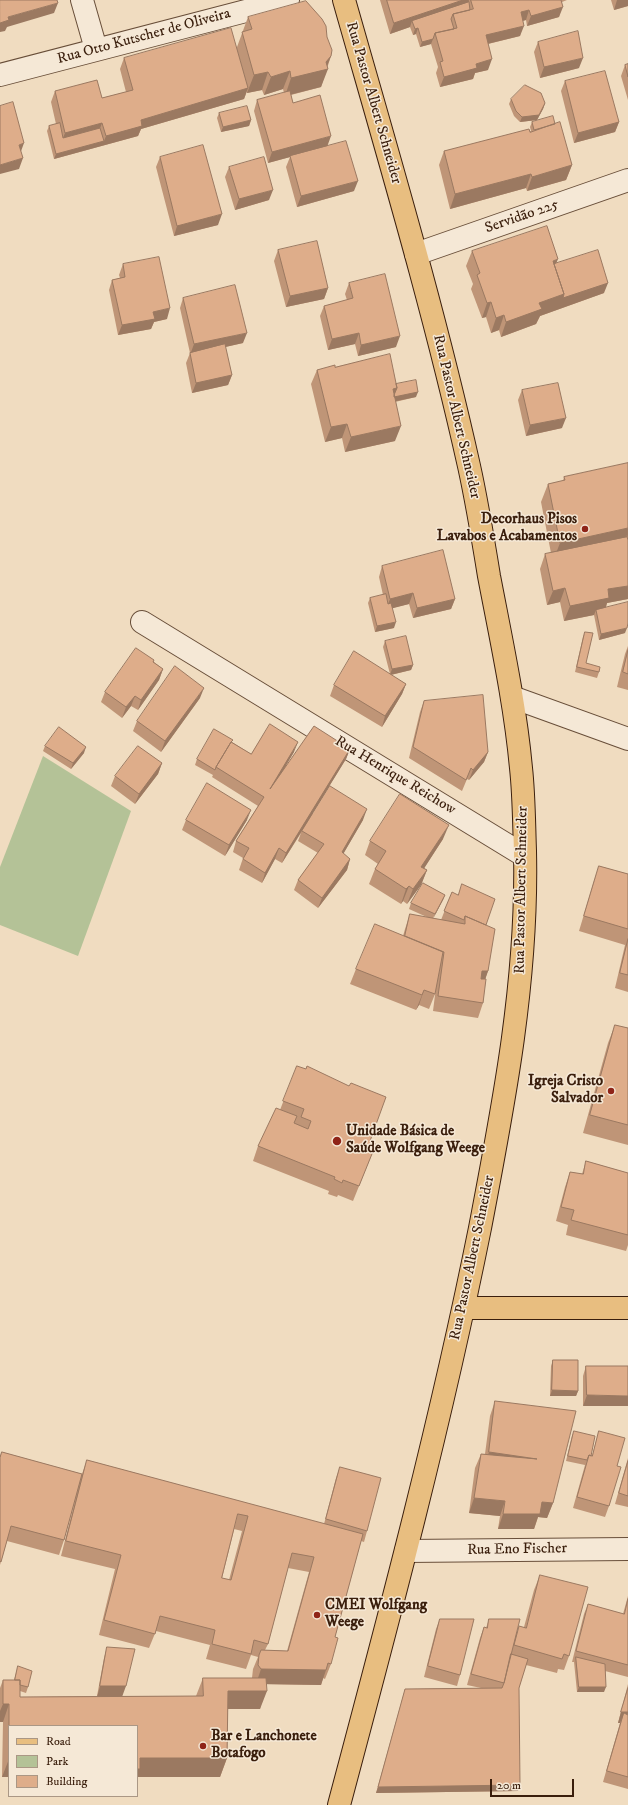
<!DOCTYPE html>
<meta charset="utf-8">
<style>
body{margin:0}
#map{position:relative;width:628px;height:1805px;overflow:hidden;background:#f0dcc0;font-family:"IM FELL DW Pica",serif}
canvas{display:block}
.legend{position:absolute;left:8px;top:1725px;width:130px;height:72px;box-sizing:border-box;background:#f5e8d6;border:1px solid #aa9785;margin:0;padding:5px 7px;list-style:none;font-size:12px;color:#3a1e0c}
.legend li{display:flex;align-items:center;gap:8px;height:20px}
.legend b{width:20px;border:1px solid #aa9785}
.scale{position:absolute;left:490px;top:1779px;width:84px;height:18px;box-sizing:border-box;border:2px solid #3a1e0c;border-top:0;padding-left:5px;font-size:12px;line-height:14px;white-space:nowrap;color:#3a1e0c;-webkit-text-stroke:3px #f5e8d6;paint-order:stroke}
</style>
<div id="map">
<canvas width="628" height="1805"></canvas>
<ul class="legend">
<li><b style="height:5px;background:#e8be80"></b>Road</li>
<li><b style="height:11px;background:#b4c297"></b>Park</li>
<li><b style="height:11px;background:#dead8a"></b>Building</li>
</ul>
<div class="scale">20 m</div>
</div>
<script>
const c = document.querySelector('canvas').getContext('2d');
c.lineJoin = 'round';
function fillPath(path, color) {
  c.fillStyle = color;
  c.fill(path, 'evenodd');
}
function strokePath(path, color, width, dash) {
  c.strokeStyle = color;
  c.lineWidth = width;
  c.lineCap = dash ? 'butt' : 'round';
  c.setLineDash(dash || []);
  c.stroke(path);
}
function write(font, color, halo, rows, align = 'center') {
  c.font = font + ' "IM FELL DW Pica",serif';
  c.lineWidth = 3;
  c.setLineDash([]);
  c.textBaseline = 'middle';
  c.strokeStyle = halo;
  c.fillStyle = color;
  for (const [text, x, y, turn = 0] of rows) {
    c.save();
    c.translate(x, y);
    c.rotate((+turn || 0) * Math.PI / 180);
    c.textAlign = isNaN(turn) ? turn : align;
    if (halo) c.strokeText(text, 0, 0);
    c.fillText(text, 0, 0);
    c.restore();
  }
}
const green = new Path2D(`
 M43 756 131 811 78 956 0 925V867Z`);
const minor = new Path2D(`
 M82 0 96 49
 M0 75 288 0
 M416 254 628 180
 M142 622 525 856
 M512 697 628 739
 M406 1551 628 1549`);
const major = new Path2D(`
 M464 1308H628
 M339 1805C390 1614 441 1422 480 1228 504 1103 528 979 525 851 524 824 524 795 521 768 515 703 501 639 489 576 483 539 477 502 469 466 434 309 388 155 344 0`);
const wall = new Path2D(`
 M380 0H567L562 2 559 17 527 26 526 20 523 21 520 36 488 44V70L475 73 473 79 440 87 436 73 438 67 431 44 420 47 416 34 413 35 410 27 390 34Z
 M611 0H628V6L614 10Z
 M248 17 327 37 331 56 321 87 291 95 293 103 327 146 354 191 297 207 286 167 290 157 268 163 254 111 257 100 284 93 283 89 264 95 262 90 247 93V91L244 99 141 129 138 136 54 159 47 131 49 126 56 124 51 102 55 91 102 98 126 92 120 69 124 58 237 47Z
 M538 42 579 68 540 78 534 52Z
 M628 64V100L621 76 625 65Z
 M565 81 619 122 615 132 574 143 561 91Z
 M511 99 545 103 543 109 537 120 520 122 514 116 509 104Z
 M219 113 251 120 249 126 221 132 217 118Z
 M532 122 555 124 572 165 566 180 527 191 526 188 450 209 439 165 444 151 531 131 530 127Z
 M160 157 218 225 174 236 156 167Z
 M229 167 269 200 235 210 225 177Z
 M278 250 328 288 324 299 286 307 274 261Z
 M472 251 556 263 604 293 540 316 536 324 501 337 499 330 491 333 486 317 482 318 471 289 473 284 466 266Z
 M123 264 167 319 154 322 151 329 118 335 109 290 112 280 120 278 119 275Z
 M349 283 396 347 358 356 355 344 328 350 320 316 324 306 347 300 345 294Z
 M183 298 243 343 225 347 232 375 228 385 192 393 186 363 190 353 180 308Z
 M335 367 396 384 416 397 395 402V441L345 452 342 438 325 442 311 384 317 370Z
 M522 390 562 428 526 436 518 400Z
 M628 463V599L607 603 606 607 625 633 599 640 594 615 564 621 560 602 547 605 540 569 545 554 551 553 541 502 548 484 563 481 564 477Z
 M382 566 455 599 451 609 413 618 409 604 392 608 394 628 375 632 368 603 370 598 383 595 379 577Z
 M585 632 586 663 599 672 597 678 575 672 583 637Z
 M385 641 413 665 411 670 391 675 406 684 402 694 382 727 330 696 334 685 390 674 383 647Z
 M628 646V690L617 687 625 654Z
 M154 660V662L163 669 159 680 138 710 131 706 122 718 101 702 105 692Z
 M200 698 161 752 133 731 137 721Z
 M424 701 488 752 484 762 469 780 467 779 462 791 409 758 420 712Z
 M232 742 251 754 294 752 286 765 350 749 346 759 312 814 363 820 343 854 350 859 347 870 318 908 294 890 298 880 318 853 298 841 301 833 282 863 275 859 262 883 239 870 243 858 233 852 236 841 258 806 212 777 213 775 195 765 197 759Z
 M45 746 84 753 71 769 43 751Z
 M162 763 158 774 135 804 111 786 115 776Z
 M186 820H247L225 856 182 830Z
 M443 839 424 868 427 870 421 885 407 904 403 901 401 904 369 884 375 869 378 864 365 855 370 841Z
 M599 866 628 874V992L615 988 625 945 579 931 594 881Z
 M452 892 486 925 488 971 485 979 483 1003 478 1018 433 1011 436 987 435 994 429 1009 419 1005 416 1010 350 984 356 969 403 936 405 929 410 914 429 918 409 909 411 903 445 895 443 900 433 918 441 920Z
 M615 1025 628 1028V1145L583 1133 608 1043Z
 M297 1066 370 1141 376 1144 353 1201 338 1195 337 1197 328 1194 329 1191 253 1161 258 1146 280 1110Z
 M586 1161 628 1173V1245L626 1251 566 1235 568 1225 556 1221 565 1187 570 1172 582 1174Z
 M553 1360 578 1391 576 1396H550L551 1366Z
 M586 1366H628L583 1406V1376Z
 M495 1401 553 1503 547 1518 538 1517 534 1529H498L500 1516 469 1513 475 1468 481 1454H485L490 1416Z
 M574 1431 592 1456 596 1441 599 1431 617 1466 609 1506 605 1517 573 1508 585 1465 566 1461 572 1436Z
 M2 1452 82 1474 87 1460 324 1524 336 1478 340 1467 367 1531 364 1542 361 1541 335 1637 331 1664 325 1679 323 1678 321 1685 266 1684 260 1709H228L227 1758 220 1777H137V1726L9 1777H2L3 1722H0V1688L3 1680H14L18 1666 28 1687 26 1693 20 1691V1697L97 1696 104 1658 107 1647 122 1696H196L203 1678H252L253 1669 258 1657 251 1655 246 1669 206 1659 210 1645 156 1631 149 1648 99 1635 115 1569 61 1556 76 1497 64 1540 59 1555 7 1541 0 1565V1456ZM234 1529 242 1531 229 1580 222 1578ZM288 1568 309 1572 287 1651 265 1650 268 1644Z
 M628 1458V1507L615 1504Z
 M540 1575 569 1656 564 1670 558 1669 557 1673 526 1665 519 1688 518 1791 376 1793 405 1689 481 1688 467 1685 480 1638 484 1627 486 1628 489 1619 517 1632 524 1627 534 1590Z
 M628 1596V1677L605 1671 604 1692H577L574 1662H572L584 1614 588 1604 623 1614Z
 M440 1619 460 1675 457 1686 424 1677 436 1629Z
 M628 1684V1789L603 1782 620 1723H618Z`);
const shadedWall = new Path2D(`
 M463 0H469L467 8 412 21 410 27 390 34 394 23Z
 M617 0H628V6L614 10Z
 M58 3 54 13 7 27 5 31 0 32V23L8 17Z
 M563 7 559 17 527 26 531 16Z
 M529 10 526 20 517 22 521 12Z
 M524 26 520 36 483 45 486 35Z
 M418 28 416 34 413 35 415 29Z
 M433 39 431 44 420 47 422 42Z
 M331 56 326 69H328L321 87 285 96 291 78Z
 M583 58 579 68 540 78 544 67Z
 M492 59 488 70 475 73 473 79 440 87 444 77 476 64Z
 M290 71 283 89 264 95 271 77Z
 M268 72 262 90 247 93 254 75Z
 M248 88 244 99 141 129 138 136 54 159 56 154 104 141 106 136 141 120Z
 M545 103 543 109 537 120 520 122 522 117Z
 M251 120 249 126 221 132 223 127Z
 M619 122 615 132 574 143 578 133Z
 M102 123 98 134 61 143 65 133Z
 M331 136 327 147 268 163 272 152Z
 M24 143 20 154 19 145Z
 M23 158 19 169 0 174V165Z
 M572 165 566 180 527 191 532 177Z
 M531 174 526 188 450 209 455 194Z
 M358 181 354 191 297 207 301 196Z
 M273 190 269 200 235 210 239 199Z
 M222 214 218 225 174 236 177 226Z
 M558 259 553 271V261Z
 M608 283 604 293 540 316 536 324 501 337 506 322 539 303 564 294Z
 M328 288 324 299 286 307 290 296Z
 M491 302 486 317 482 318 487 303Z
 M170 308 167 319 154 322 151 329 118 335 122 325 153 312Z
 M504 315 499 330 491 333 496 318Z
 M247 333 243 343 190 355 194 344Z
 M359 333 355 344 328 350 332 339Z
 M400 336 396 347 358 356 361 345Z
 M232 375 228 385 192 393 196 383Z
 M397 388 418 392 416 397 392 402 393 389Z
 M566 418 562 428 526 436 530 425Z
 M347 424 342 438 325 442 331 427Z
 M401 426 395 441 345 452 351 437Z
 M628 528V540L627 535 623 546 553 561 560 543Z
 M628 586V599L607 603 604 613 596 610 594 615 564 621 570 606 608 589Z
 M565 588 560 602 547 605 553 591Z
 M413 593 409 604 386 610 390 599Z
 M455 599 451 609 413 618 417 608Z
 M396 622 394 628 375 632 377 626Z
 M627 628 625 633 599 640 601 634Z
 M413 665 411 670 390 675 392 669Z
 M163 669 159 680 138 710 141 700Z
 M406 684 402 694 382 727 385 716Z
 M204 688 200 698 161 752 165 741Z
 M135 696 131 706 122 718 126 707Z
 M298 742 294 752 266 799 270 789Z
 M86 747 84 753 71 769 73 763Z
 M350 749 346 759 282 863 286 853Z
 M488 752 484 762 469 780 473 770Z
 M162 763 158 774 135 804 139 794Z
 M367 809 363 820 338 863 342 852Z
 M251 810 247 820 225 856 229 845Z
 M449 825 443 839 416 881 421 867Z
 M279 848 275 859 262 883 265 873Z
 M350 859 347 870 318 908 322 898Z
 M427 870 421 885 407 904 413 889Z
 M409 886 403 901 401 904 406 889Z
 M445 895 443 900 433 919 435 914Z
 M482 971H488L483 986H476Z
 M424 990 419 1005 416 1010Z
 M552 1390 578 1391 576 1396H550Z
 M587 1395 628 1396V1406H583Z
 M489 1452 537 1459 484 1467Z
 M474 1498 505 1501 500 1516 469 1513Z
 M542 1502 553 1503 547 1518 538 1517 534 1529H498L503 1514Z
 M261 1669 326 1670 321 1685 256 1684Z
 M100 1686H126L122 1697H97Z
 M579 1687H606L604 1692H577Z
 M228 1691H267L260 1709H221Z
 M3 1704H9L3 1722H0V1711Z
 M621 1712H628V1723L624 1713 620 1723H618Z
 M140 1758H227L220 1777H137V1768Z
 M9 1759V1777H2Z
 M520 1785 518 1791 376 1793 378 1787Z`);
const building = new Path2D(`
 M0 0H57L58 3 8 17 9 20 0 23Z
 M387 0H463L394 23Z
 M471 0H561L563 7 531 16 529 10 521 12 524 26 486 35 492 59 476 64 477 68 444 77 440 62 443 61 435 33 457 28 453 14 473 9Z
 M306 1 322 19 326 26 327 37 332 50 331 56 326 62 328 69 291 78 290 71 271 77 268 72 254 75 242 32 252 29 248 17Z
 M469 2 470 10 453 14 451 19 454 29 435 33 433 39 422 42 418 28 415 29 412 21Z
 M231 28 248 88 141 120 142 126 106 136 102 123 65 133 55 91 97 80 102 98 133 90 124 58Z
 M578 31 583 58 544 67 538 42Z
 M628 64V77L625 65Z
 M605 71 619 122 578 133 565 81Z
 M525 85 541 93 545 103 539 115 522 117 516 111 511 99Z
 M290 91 293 103 320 95 331 136 272 152 257 100Z
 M13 102 24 143 19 145 23 158 0 165V106Z
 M247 106 251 120 223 127 219 113Z
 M553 116 555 124 534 130 532 122Z
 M560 122 572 165 532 177 531 174 455 194 444 151 529 129 530 132Z
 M60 123 63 138 100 128 104 141 56 154 49 126Z
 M346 141 358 181 301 196 290 156Z
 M203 145 222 214 177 226 160 157Z
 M264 157 273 190 239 199 229 167Z
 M547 226 558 259 553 261 564 294 539 303 542 309 506 322 504 315 496 318 491 302 487 303 477 275 480 273 472 251Z
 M317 241 328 288 290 296 278 250Z
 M598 250 608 283 563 298 564 294 554 264Z
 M159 257 170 308 153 312 155 319 122 325 112 280 125 277 123 264Z
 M385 274 400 336 361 345 359 333 332 339 324 306 353 298 349 283Z
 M235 285 247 333 194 344 183 298Z
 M225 344 232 375 196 383 190 353Z
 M390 354 397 388 393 389 401 426 351 437 347 424 331 427 317 370 335 365V367Z
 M416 380 418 392 394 397V395L397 388 396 384Z
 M558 383 566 418 530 425 522 390Z
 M628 463V528L560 543 548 484 565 480 564 477Z
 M627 537 628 540V586L608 589 609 598 570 606 565 588 553 591 545 554Z
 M443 550 455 599 417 608 413 593 390 599 382 566Z
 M386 594 388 604 391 603 396 622 377 626 370 598Z
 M628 602V623L627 628 601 634 596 610Z
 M585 632 593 633 586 663 600 667 599 672 577 667Z
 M406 636 413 665 392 669 385 641Z
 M136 648 154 660 153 662 163 669 141 700 135 696 126 707 105 692Z
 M628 650V674L623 672Z
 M354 651 406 684 385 716 334 685Z
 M175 666 204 688 165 741 137 721Z
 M483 695 488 752 473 770 471 768 466 780 413 747 424 701Z
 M270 724 298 742 270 789 314 726 350 749 286 853 279 848 265 873 243 859 249 848 236 841 264 797 216 767 231 742 251 754Z
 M59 727 86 747 73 763 45 746Z
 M214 729 233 740 231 742 216 767 215 770 197 759Z
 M138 746 162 763 139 794 115 776Z
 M207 783 251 810 229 845 186 820Z
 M330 786 367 809 342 852 350 859 322 898 298 880 324 844 302 831Z
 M400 794 449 825 421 867 427 870 413 889 409 886 406 889 375 869 386 851 370 841Z
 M599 866 628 874V929L584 916Z
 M423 883 445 895 435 914 411 903Z
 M462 884 495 899 486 925 465 916 464 920 444 911 452 892 458 895Z
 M410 914 465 924V916L495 929 488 971H482L481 979H486L483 1003 438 996 444 952 405 936Z
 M375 924 443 952 435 994 424 990 422 995 356 969Z
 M628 939V975L620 973Z
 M615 1025 628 1028V1125L590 1115Z
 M297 1066 306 1069 307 1066 349 1086 351 1083 386 1097 370 1141 376 1144 359 1186 343 1180 342 1183 334 1179 335 1177 258 1146 276 1108 297 1116 294 1123 308 1129 311 1121 301 1117 304 1109 283 1101Z
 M586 1161 628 1173V1235L571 1220 574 1210 561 1207 570 1172 583 1174Z
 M553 1360H578V1391L552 1390Z
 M586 1366H628V1396L587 1395Z
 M495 1401 576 1411 553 1503 542 1502 540 1514H503L505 1501 474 1498 481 1454 537 1459 489 1452Z
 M574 1431 595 1436 591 1456 589 1455 587 1460 568 1456Z
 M599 1431 625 1438 617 1466 621 1467 609 1506 577 1497 589 1455 592 1456Z
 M2 1452 82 1474 64 1540 11 1526 1 1562 0 1561V1458Z
 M87 1460 363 1534 335 1637 338 1638 331 1664 328 1663 326 1670 261 1669 258 1665 259 1655 261 1650 288 1651 314 1557 292 1553 268 1644 254 1640 251 1654 212 1644 215 1630 160 1616 155 1634 104 1620 121 1555 66 1541ZM238 1514 248 1516 231 1580 222 1578Z
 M628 1461V1496L619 1493Z
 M340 1467 381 1478 367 1531 326 1519Z
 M540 1575 588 1587 569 1656 564 1654 562 1659 514 1645 519 1626 526 1628Z
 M628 1599V1665L576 1651 588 1604 624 1614Z
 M440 1619H474L460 1675 428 1666Z
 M489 1619H520L504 1683 471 1674 484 1627 487 1628Z
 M107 1647 135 1649 126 1686H100Z
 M511 1654 528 1659 519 1688 520 1785 378 1787 405 1689 502 1688 504 1683Z
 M576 1657 605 1664 606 1687H579Z
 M18 1666 32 1671 28 1687 20 1685V1680H15Z
 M203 1678H266L267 1691H228L227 1758H140V1769H137V1726H9V1759V1704H3V1680H20V1697L203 1696Z
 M628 1688V1712H621Z
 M624 1713 628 1715V1777L607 1771Z`);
const markers = [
 [585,529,4,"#8f2418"],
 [611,1091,4,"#8f2418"],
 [337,1141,5,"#8f2418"],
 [317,1615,4,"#8f2418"],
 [203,1746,4,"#8f2418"]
];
const streetNames = [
 ["Rua Otto Kutscher de Oliveira",144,37,-15],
 ["Rua Pastor Albert Schneider",373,103,74],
 ["Servidão 225",522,217,-19],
 ["Rua Pastor Albert Schneider",456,417,77],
 ["Rua Henrique Reichow",395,776,31],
 ["Rua Pastor Albert Schneider",522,890,-89],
 ["Rua Pastor Albert Schneider",473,1258,-78],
 ["Rua Eno Fischer",517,1550,-1]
];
const poiNames = [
 ["Decorhaus Pisos",577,520,"right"],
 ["Lavabos e Acabamentos",577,537,"right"],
 ["Igreja Cristo",603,1082,"right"],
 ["Salvador",603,1099,"right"],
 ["Unidade Básica de",346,1132],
 ["Saúde Wolfgang Weege",346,1149],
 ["CMEI Wolfgang",325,1606],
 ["Weege",325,1623],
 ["Bar e Lanchonete",211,1737],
 ["Botafogo",211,1754]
];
fillPath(green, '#b4c297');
strokePath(minor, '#684e39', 24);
strokePath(major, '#3a1e0c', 24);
strokePath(minor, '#f5e8d6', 22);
strokePath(major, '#e8be80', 22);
fillPath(wall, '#bf9577');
fillPath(shadedWall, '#9b7961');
fillPath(building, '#dead8a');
strokePath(building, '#9b7961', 1);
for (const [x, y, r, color] of markers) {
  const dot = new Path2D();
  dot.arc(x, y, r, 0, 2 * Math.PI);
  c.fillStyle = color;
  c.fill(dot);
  strokePath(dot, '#f5e8d6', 1.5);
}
write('15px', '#3a1e0c', '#f5e8d6', streetNames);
write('bold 15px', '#3a1e0c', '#f5e8d6', poiNames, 'left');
</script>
